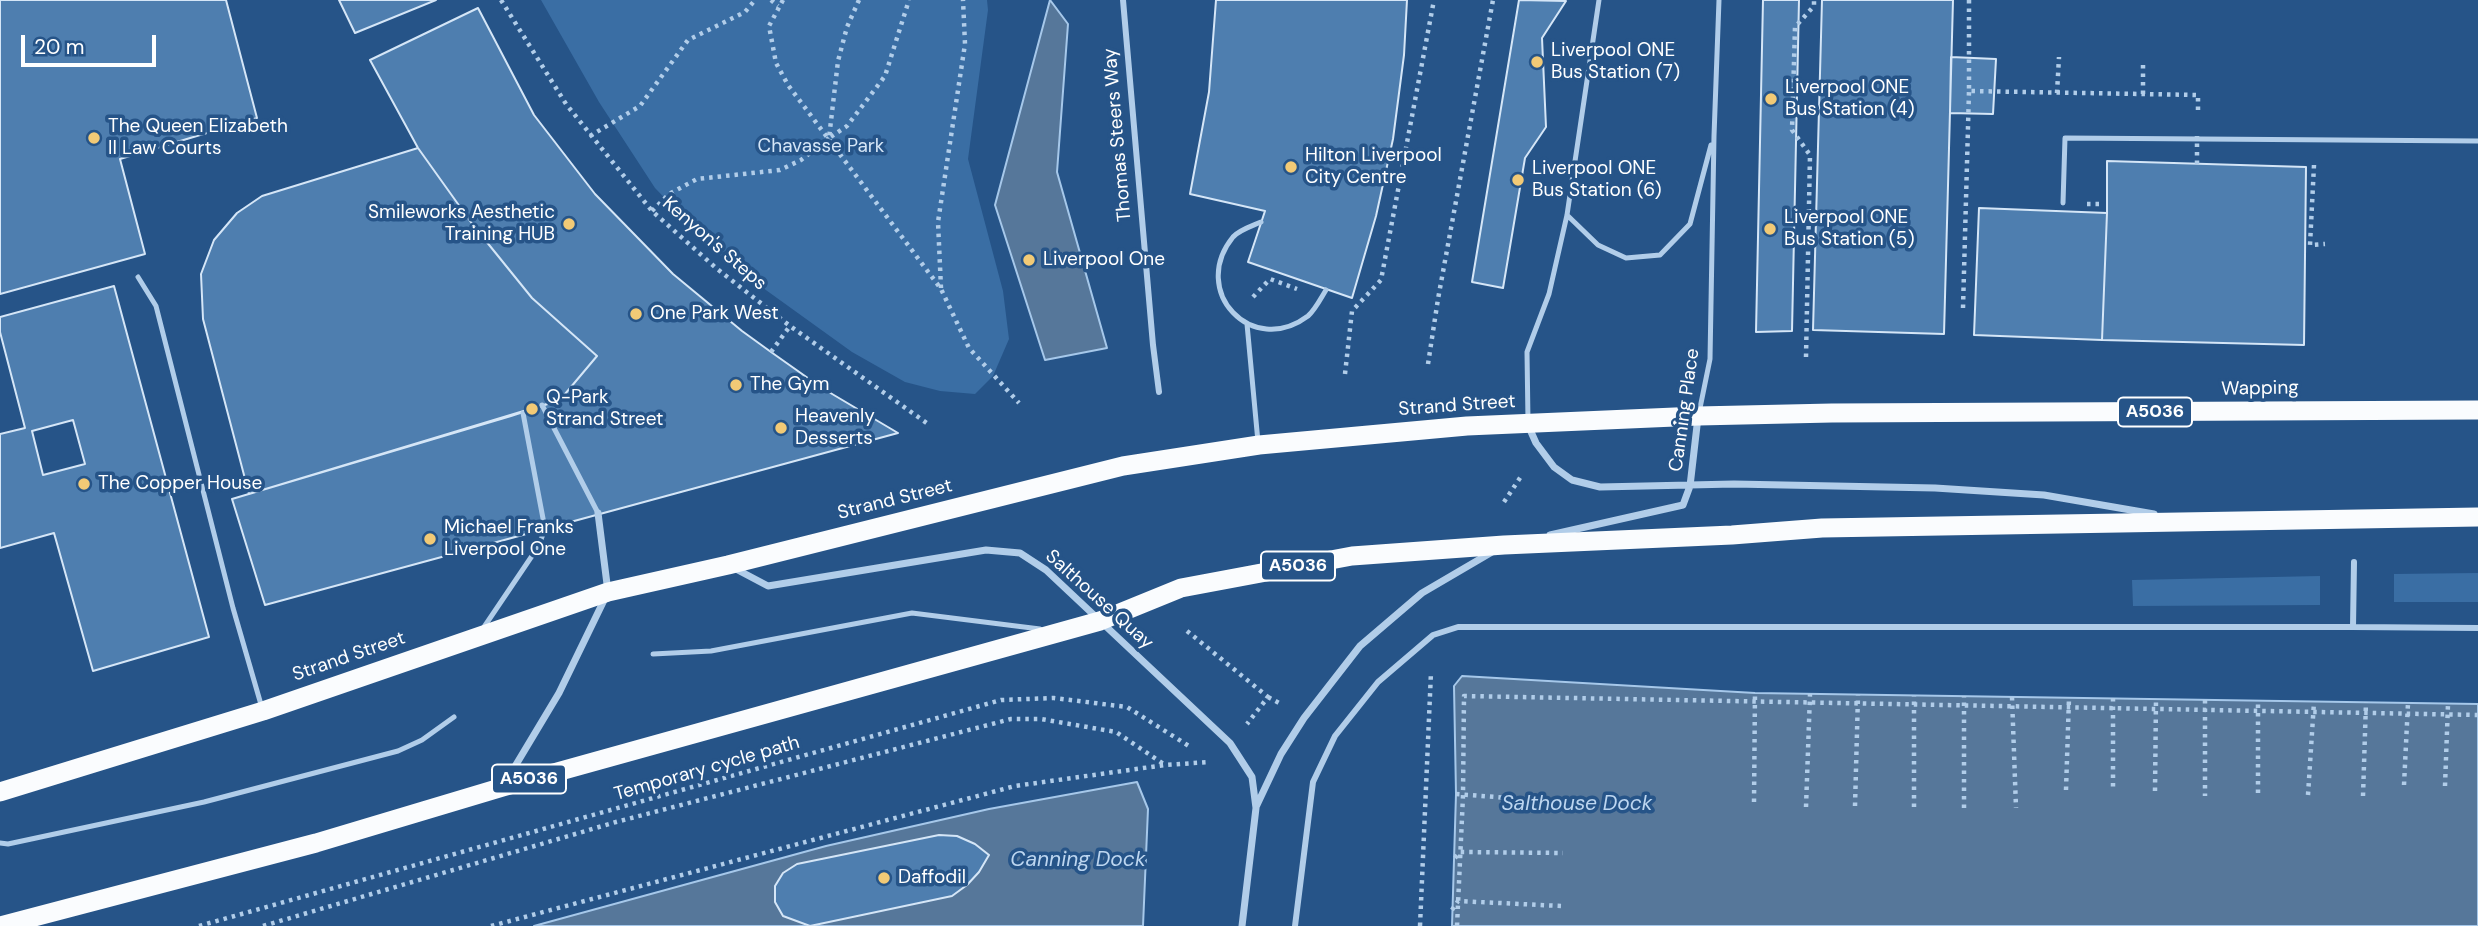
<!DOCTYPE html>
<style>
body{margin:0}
#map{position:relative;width:2478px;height:926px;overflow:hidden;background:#265488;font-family:"DM Sans",sans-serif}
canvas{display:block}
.scale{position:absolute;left:21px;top:35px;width:135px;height:32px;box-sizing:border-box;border:4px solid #fff;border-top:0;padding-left:9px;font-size:21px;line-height:24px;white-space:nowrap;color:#fff;-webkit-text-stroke:5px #265488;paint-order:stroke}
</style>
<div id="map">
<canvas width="2478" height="926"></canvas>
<div class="scale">20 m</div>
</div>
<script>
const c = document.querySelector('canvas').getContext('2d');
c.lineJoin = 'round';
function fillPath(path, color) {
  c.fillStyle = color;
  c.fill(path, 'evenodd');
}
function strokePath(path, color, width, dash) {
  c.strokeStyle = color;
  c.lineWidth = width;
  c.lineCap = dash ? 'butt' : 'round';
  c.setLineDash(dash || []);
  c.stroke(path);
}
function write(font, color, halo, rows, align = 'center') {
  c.font = font + ' "DM Sans",sans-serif';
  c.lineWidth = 7;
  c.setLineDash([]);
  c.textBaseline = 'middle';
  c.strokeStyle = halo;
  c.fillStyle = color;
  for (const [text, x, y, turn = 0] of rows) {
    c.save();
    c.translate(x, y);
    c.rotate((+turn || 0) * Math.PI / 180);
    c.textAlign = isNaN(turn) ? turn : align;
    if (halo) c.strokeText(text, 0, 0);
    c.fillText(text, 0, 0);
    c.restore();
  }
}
const green = new Path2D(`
 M541 0H987L988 10 968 159 1003 291 1009 339 993 376 975 394 940 391 905 382 852 352 727 262 655 188 599 102Z
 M2478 573V602H2394V574Z
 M2320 576V605L2133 606 2132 580Z`);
const water = new Path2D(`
 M1050 0 1068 24 1057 172 1107 348 1045 360 995 205Z
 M1462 676 1755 693 2478 704V926H1452L1456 794 1454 686Z
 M1137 782 1148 809 1143 926H534L826 846 989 809Z`);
const building = new Path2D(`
 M0 0H226L257 118 120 159 145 254 0 294Z
 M339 0H436L355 33Z
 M1216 0H1407L1404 55 1393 139 1376 216 1352 298 1248 262 1265 211 1190 194 1209 92Z
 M1519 0 1566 1 1542 38 1546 127 1525 158 1503 288 1472 282Z
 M1763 0H1799L1792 331 1756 332Z
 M1822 0H1953L1944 334 1813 330Z
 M478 8 534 115 595 194 673 274 742 331 771 352 822 388 898 433 265 605 232 499 511 416 560 400 597 356 532 298 473 225 418 148 370 60Z
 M1951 57 1996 59 1993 114 1950 113Z
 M418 148 473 225 532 298 597 356 560 400 249 494 203 319 201 274 214 240 237 213 262 196Z
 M2107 161 2306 167 2304 345 2102 340 2107 213Z
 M1979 208 2107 213 2102 340 1974 335Z
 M114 286 209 637 93 671 54 533 0 548V434L25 428 0 332V317Z
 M73 420 85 464 43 475 32 431Z
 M939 835 957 836 975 844 989 855 979 872 967 885 952 896 810 926 783 916 775 902V886L783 873 797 864Z`);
const path = new Path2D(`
 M501 0 566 104 652 211 716 268 790 326 928 424
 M771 0 778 6
 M783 0 769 26 776 63 788 85 941 289 969 348 1019 403
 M859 0 847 27 838 61 829 138 847 126 885 76 909 0
 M1969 0V91L2198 95V114
 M2057 93 2059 57
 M2143 94V60
 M590 136 640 106 688 40 745 12 755 0
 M2314 165 2310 245 2325 244
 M2087 204H2100
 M652 211 669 194 697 179 780 170 801 160 829 138
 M941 288 938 222 965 44 963 0
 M1253 297 1270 279 1297 289
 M1963 308 1969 91
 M771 352 790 326
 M1806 357 1810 155 1792 130 1795 27 1814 6V0
 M1428 364 1438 299 1493 0
 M1345 374 1352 311 1381 280 1434 0
 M1504 502 1522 475
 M1187 631 1268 697 1247 724
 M1268 697 1283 705
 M2012 697 2016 808
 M2113 698V788
 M2205 700V796
 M2404 785 2408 703
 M2445 786 2448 704
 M2066 790 2069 698
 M2155 791 2156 699
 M2258 793V701
 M1456 794 1564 802
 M2308 795 2314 702
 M2363 796 2366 702
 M1754 802 1755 693
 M1855 806 1858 695
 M1806 807 1810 694
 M1914 807V696
 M1964 808V696
 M1455 858 1460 852 1563 853
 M1452 910 1458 901 1561 906
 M199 926 1001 700 1054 698 1127 707 1192 748
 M263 926 616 822 1011 719H1041L1116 732 1165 765
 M491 926 1015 786 1165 765 1210 762
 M1420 926 1431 672
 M1457 926 1463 796 1464 696 2478 715`);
const service = new Path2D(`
 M2063 203 2065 138 2478 141
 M1567 215 1598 245 1626 258 1660 255 1690 224 1711 145
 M1261 222C1252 226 1239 230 1233 237 1189 291 1252 358 1308 316 1315 310 1321 298 1326 290
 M138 277 156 306 233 608 262 708
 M1247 324 1258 442
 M542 405 598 513
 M1699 413 1710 359 1714 136 1719 0
 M1528 421 1527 352 1549 294 1567 215 1599 0
 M484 627 538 547 545 529 523 413
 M653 654 711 651 912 613 1040 629
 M0 843 8 844 204 802 398 751 422 740 454 717`);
const pedestrian = new Path2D(`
 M1123 0 1153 345 1159 392
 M2354 562 2353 627 2478 628
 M1295 926 1313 782 1335 736 1378 682 1433 635 1458 627H2353`);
const minor = new Path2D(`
 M1528 425 1536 443 1554 467 1572 480 1600 487 1734 484 1935 488 2044 495 2154 514
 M1550 535 1683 505 1690 486 1698 417
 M734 568 768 586 986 550 1020 553 1046 570 1230 743 1252 777 1256 808 1242 926
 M505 783 559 693 608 592 598 513
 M1256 807 1281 754 1304 718 1360 646 1422 593 1492 552`);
const trunk = new Path2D(`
 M0 792 263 711 608 592 728 565 1123 466 1259 445 1467 426 1698 416 1832 413 2478 410
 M0 926 316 843 503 787 1100 621 1181 588 1352 556 1504 545 1732 535 1822 528 2478 517`);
const pathBridge = new Path2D(`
 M2197 164V136`);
const markers = [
 [1537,62,7,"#f2ca76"],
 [1771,99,7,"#f2ca76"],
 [94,138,7,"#f2ca76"],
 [1291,167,7,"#f2ca76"],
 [1518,180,7,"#f2ca76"],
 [569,224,7,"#f2ca76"],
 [1770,229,7,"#f2ca76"],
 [1029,260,7,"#f2ca76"],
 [636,314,7,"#f2ca76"],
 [736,385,7,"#f2ca76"],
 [532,409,7,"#f2ca76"],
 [781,428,7,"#f2ca76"],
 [84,484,7,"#f2ca76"],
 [430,539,7,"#f2ca76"],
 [884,878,7,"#f2ca76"]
];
const shields = [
 [2155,412,74],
 [1298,566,74],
 [529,779,74]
];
const shieldNames = [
 ["A5036",2155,412],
 ["A5036",1298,566],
 ["A5036",529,779]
];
const poiNames = [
 ["Liverpool ONE",1551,51],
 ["Bus Station (7)",1551,73],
 ["Liverpool ONE",1785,88],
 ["Bus Station (4)",1785,110],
 ["The Queen Elizabeth",108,127],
 ["II Law Courts",108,149],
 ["Hilton Liverpool",1305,156],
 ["City Centre",1305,178],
 ["Liverpool ONE",1532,169],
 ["Bus Station (6)",1532,191],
 ["Smileworks Aesthetic",555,213,"right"],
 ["Training HUB",555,235,"right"],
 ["Liverpool ONE",1784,218],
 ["Bus Station (5)",1784,240],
 ["Liverpool One",1043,260],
 ["One Park West",650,314],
 ["The Gym",750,385],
 ["Q-Park",546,398],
 ["Strand Street",546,420],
 ["Heavenly",795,417],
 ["Desserts",795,439],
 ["The Copper House",98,484],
 ["Michael Franks",444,528],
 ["Liverpool One",444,550],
 ["Daffodil",898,878]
];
const streetNames = [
 ["Thomas Steers Way",1118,135,-95],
 ["Kenyon's Steps",714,244,41],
 ["Wapping",2260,389,-1],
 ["Strand Street",1457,406,-4],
 ["Canning Place",1685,410,-82],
 ["Strand Street",895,500,-14],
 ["Salthouse Quay",1099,600,42],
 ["Strand Street",349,657,-19],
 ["Temporary cycle path",707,769,-16]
];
const parkNames = [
 ["Chavasse Park",821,147]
];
const waterNames = [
 ["Salthouse Dock",1577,804],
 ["Canning Dock",1078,860]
];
fillPath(green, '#3a6ea4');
fillPath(water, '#56779a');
strokePath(water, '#a6c8ea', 2);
fillPath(building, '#4e7eaf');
strokePath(building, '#d5e6f7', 2);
strokePath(path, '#b1cde9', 4.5, [3.5, 5]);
strokePath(service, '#b1cde9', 5);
strokePath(pedestrian, '#b1cde9', 6);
strokePath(minor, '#b1cde9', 7);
strokePath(trunk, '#fafcfe', 19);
strokePath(pathBridge, '#b1cde9', 4.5, [3.5, 5]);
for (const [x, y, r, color] of markers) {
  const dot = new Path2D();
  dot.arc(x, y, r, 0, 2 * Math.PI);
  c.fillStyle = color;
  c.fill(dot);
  strokePath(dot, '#265488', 2.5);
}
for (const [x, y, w] of shields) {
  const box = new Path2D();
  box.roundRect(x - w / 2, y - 14.5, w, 29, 5);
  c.fillStyle = '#265488';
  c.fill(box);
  strokePath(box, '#fff', 2);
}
write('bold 18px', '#fff', null, shieldNames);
write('19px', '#fff', '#265488', poiNames, 'left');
write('19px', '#fff', '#265488', streetNames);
write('19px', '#d5e6f7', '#265488', parkNames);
write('italic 21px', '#bdd6f0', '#265488', waterNames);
</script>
